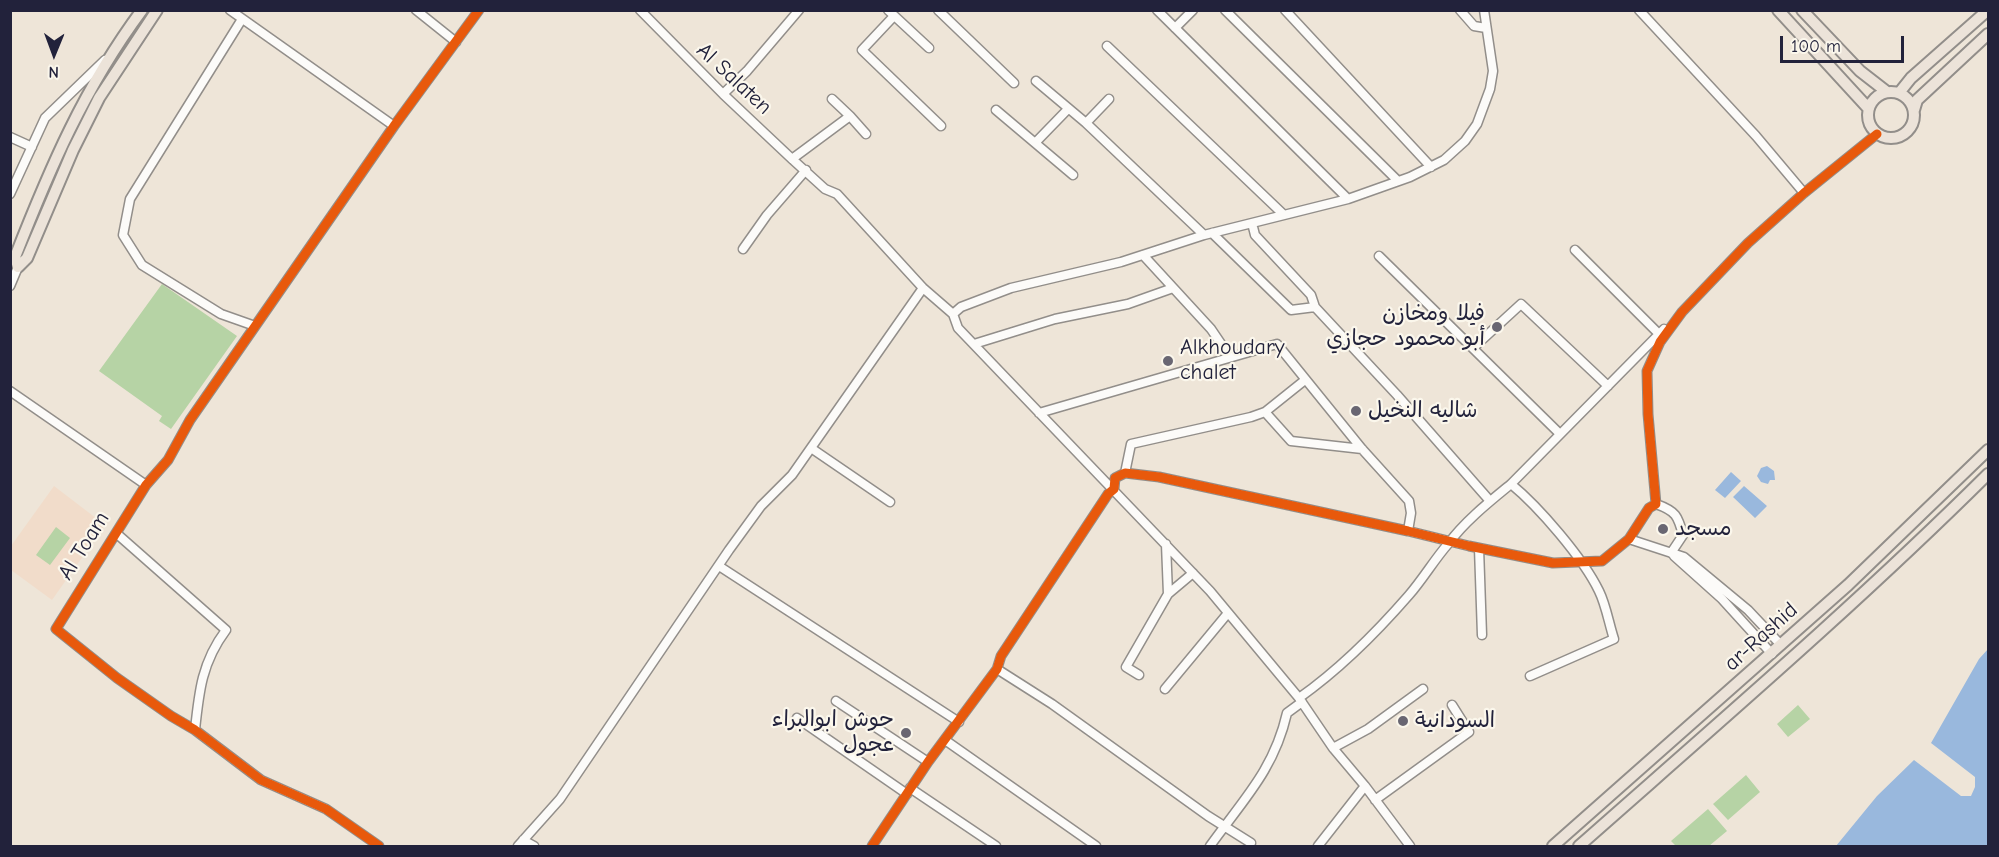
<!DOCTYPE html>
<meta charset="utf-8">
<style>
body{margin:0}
#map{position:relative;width:1999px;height:857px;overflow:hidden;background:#eee5d8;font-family:"Comic Neue",sans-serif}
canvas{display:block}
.frame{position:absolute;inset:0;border:12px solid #22223b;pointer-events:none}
.north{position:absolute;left:24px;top:24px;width:60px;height:60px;-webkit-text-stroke:4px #fbf7ec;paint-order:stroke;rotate:181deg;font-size:16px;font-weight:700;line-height:24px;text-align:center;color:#22223b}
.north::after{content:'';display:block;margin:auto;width:21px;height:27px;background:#22223b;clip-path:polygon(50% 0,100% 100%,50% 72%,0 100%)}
.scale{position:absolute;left:1780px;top:36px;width:124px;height:27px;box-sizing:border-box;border:3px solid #22223b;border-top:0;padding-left:8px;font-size:18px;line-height:21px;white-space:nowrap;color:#22223b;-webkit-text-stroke:4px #fbf7ec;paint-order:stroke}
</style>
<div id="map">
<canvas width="1999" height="857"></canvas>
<div class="frame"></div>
<div class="north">N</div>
<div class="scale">100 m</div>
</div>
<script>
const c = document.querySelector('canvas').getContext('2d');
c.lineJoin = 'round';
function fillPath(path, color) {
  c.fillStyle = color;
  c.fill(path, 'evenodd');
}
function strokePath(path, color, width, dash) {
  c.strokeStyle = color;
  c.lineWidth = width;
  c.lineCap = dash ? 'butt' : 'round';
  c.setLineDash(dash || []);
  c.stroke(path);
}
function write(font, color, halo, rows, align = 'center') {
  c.font = font + ' "Comic Neue","Playpen Sans Arabic",sans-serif';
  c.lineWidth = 4.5;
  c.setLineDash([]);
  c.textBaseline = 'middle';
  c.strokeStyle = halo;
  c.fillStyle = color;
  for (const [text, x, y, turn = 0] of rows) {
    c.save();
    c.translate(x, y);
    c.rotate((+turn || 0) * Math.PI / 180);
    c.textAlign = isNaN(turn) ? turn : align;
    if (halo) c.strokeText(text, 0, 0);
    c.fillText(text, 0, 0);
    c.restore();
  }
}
const built = new Path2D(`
 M54 486 105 525 52 600 11 570V546Z`);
const green = new Path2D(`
 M162 284 237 336 171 429 159 421 162 416 99 371Z
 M56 527 70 538 50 565 36 555Z
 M1798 705 1810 719 1788 737 1777 724Z
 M1746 775 1760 792 1728 820 1713 804Z
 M1708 809 1727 831 1709 846H1676L1671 841Z`);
const water = new Path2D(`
 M1767 466 1774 471 1775 480H1770L1768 484 1761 482 1757 476 1761 468Z
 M1731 472 1741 481 1725 498 1715 490Z
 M1744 486 1767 506 1755 518 1733 497Z
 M1988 649V846H1836L1877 796 1914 760 1961 796H1971L1975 787V777L1931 743 1979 659Z`);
const minor = new Path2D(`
 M230 10 394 126
 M416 10 456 42
 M640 10 723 94 792 159 825 189 837 194 923 288 953 314 958 328 1210 591 1299 698 1333 748 1365 786 1410 846
 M888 10 929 48
 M938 10 1014 83
 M1157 10 1348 199
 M1225 10 1398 181
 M1285 10 1431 167
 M1460 10 1474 26 1486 28
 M1639 10 1756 136 1804 193
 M894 16 862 50 941 126
 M242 19 130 199 123 235 142 265 221 314 255 326
 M1175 28 1193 10
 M1107 46 1284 215
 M1036 81 1086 123 1204 235
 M723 94 747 71 799 10
 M832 99 850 116
 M996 110 1073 175
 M1086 123 1109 99
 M10 137 32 147
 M1035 143 1068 109
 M792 159 850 116 866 134
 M10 194 45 118 105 60
 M1252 223 1255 235 1311 295 1315 307
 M1212 233 1291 310 1315 307 1397 395 1490 501
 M743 249 767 215 806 170
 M1575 250 1659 334
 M1143 255 1211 329 1230 357
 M1379 256 1560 434
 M10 286 18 267
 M953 314 961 307 1011 288 1121 262 1204 235 1348 199 1410 177 1444 160 1465 141 1477 124 1490 89 1493 71 1484 10
 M974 344 1055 319 1128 304 1173 288
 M1473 348 1521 304 1608 386
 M10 391 146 485
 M1265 412 1305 380
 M1039 413 1277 344 1362 449 1409 501 1411 513 1408 531
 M811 448 890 502
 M1125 473 1131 444 1251 417 1265 412 1291 441 1362 449
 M1511 484 1664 329
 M1656 504C1676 511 1678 516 1683 535L1671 553
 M116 533 226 630C202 662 199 691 195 730
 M1629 539 1684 557 1748 610 1781 645
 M1166 544 1168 594
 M1479 548 1482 635
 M1674 556 1722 599 1772 654
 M719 566 959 722
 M997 669 1052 704 1208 816 1251 843
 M1139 675 1126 667 1168 594 1193 573
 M1165 689 1228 613
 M1299 698C1340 669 1376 633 1409 595 1423 579 1434 560 1448 544 1465 521 1489 502 1511 484 1539 507 1583 558 1599 591 1606 605 1609 624 1614 639L1530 676
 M836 701 928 762
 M797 718 907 794
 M945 740 1096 846
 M1333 748 1368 729 1423 689
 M910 788 996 846
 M1375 800 1469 732 1452 705
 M523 840 534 846
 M379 846 326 809 261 780 195 730 171 716 117 678 56 629 146 485 168 460 190 420 394 126 479 10
 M518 846 560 799 729 550 761 506 792 475 923 288
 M872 846 928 762 997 669 1001 656 1108 494 1114 489 1115 478 1125 473 1159 477 1408 531 1469 546 1553 563 1602 561 1629 539 1649 508 1656 504 1648 414 1647 371 1660 342 1682 312 1748 243 1804 193 1877 134
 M1210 846C1243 800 1274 770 1287 713L1302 702
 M1318 846 1365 786`);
const major = new Path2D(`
 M1778 10 1868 108
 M1802 10 1860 71 1887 92
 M1868 115a23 23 0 1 1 46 0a23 23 0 1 1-46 0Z
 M1899 93 1911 78 1988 10
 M1914 110 1917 100 1988 34
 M18 267 27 258 73 150 99 98 157 10
 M18 267 15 257C50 168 84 88 142 10
 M1553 846 1848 585 1988 450
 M1579 846C1717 724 1857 604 1988 474`);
const cycleway = new Path2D(`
 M379 846 326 809 261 780 195 730 171 716 117 678 56 629 146 485 168 460 190 420 394 126 479 10
 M872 846 928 762 997 669 1001 656 1108 494 1114 489 1115 478 1125 473 1159 477 1408 531 1469 546 1553 563 1602 561 1629 539 1649 508 1656 504 1648 414 1647 371 1660 342 1682 312 1748 243 1804 193 1877 134`);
const markers = [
 [1497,327,6,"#696672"],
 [1168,361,6,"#696672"],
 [1356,411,6,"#696672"],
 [1663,529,6,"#696672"],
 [1403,721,6,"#696672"],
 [906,733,6,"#696672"]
];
const streetNames = [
 ["Al Salaten",734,79,43],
 ["Al Toam",84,546,-58],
 ["ar-Rashid",1761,637,-42]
];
const poiNames = [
 ["فيلا ومخازن",1485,314,"right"],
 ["أبو محمود حجازي",1485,339,"right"],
 ["Alkhoudary",1180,348],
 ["chalet",1180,373],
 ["شاليه النخيل",1368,411],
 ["مسجد",1675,529],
 ["حوش ابوالبراء",894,720,"right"],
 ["عجول",894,745,"right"],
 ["السودانية",1415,721]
];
fillPath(built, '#f1dcca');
fillPath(green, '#b6d3a5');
fillPath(water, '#99b8dd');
strokePath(minor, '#928e8a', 11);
strokePath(major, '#928e8a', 14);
strokePath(minor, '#fcfbf9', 8);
strokePath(major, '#ece3d9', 10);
strokePath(cycleway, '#e8590c', 9);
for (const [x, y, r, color] of markers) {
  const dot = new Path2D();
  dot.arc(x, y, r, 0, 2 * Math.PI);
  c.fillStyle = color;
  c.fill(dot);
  strokePath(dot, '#fbf7ec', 2);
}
write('22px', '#22223b', '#fbf7ec', streetNames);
write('22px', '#22223b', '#fbf7ec', poiNames, 'left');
</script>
